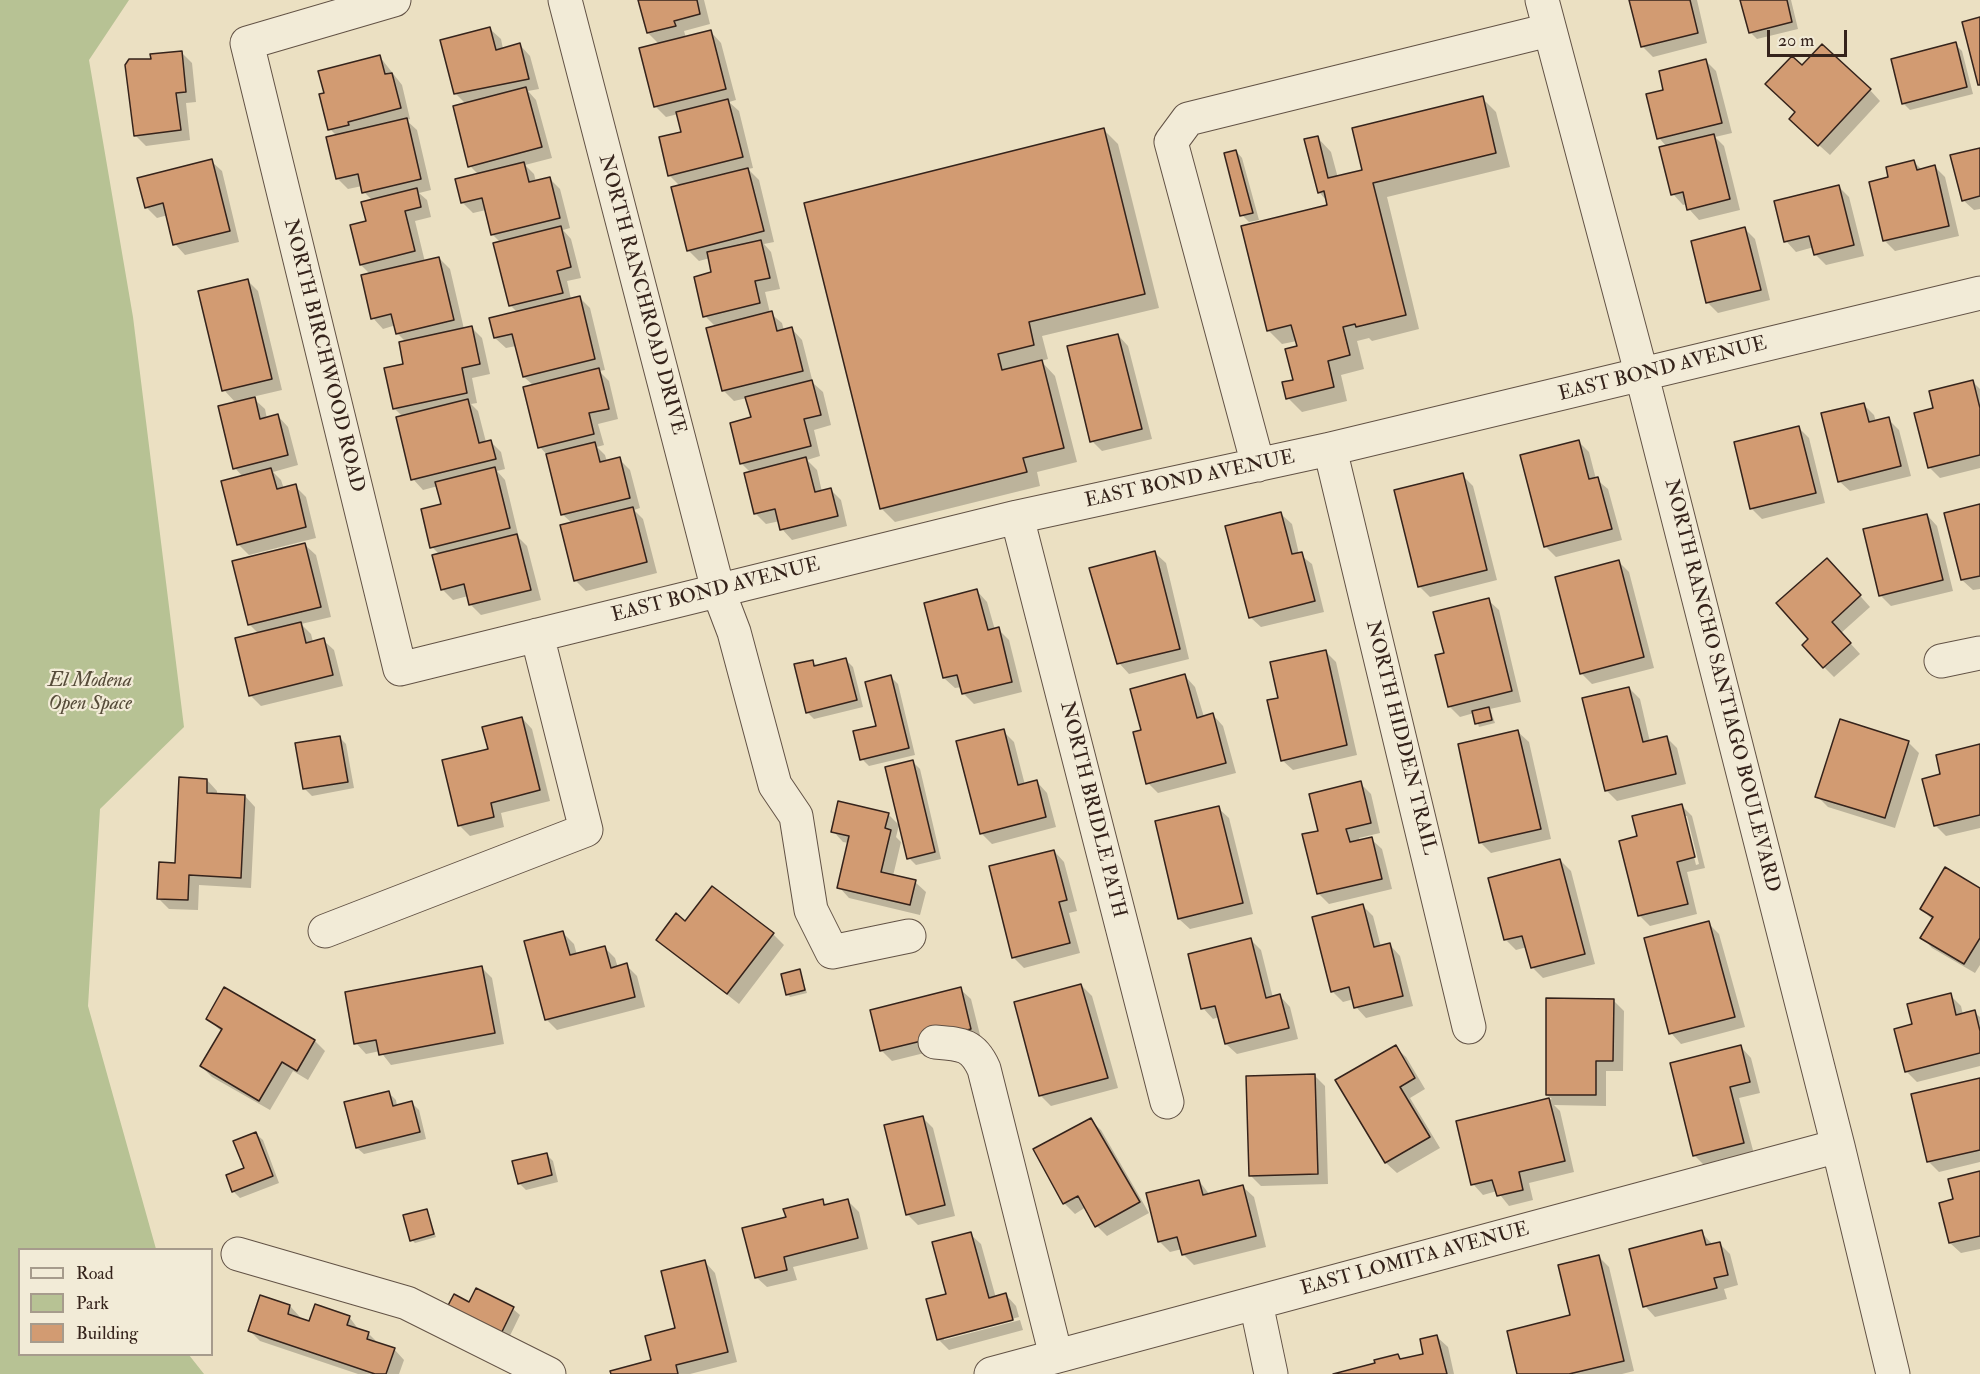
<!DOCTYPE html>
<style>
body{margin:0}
#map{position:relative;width:1980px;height:1374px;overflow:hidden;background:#ebe0c2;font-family:"IM FELL Double Pica",serif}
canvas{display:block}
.legend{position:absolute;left:18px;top:1248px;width:195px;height:108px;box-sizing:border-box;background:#f2ebd7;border:2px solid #a69b8c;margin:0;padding:8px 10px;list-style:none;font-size:18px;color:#35231b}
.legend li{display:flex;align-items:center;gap:12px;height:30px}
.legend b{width:30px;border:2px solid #a69b8c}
.scale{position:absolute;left:1767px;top:30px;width:80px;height:27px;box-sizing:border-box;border:3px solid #35231b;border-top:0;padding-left:8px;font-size:18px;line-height:21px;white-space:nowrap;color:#35231b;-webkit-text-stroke:4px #f2ebd7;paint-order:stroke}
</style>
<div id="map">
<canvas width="1980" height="1374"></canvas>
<ul class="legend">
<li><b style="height:8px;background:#f2ebd7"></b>Road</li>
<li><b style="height:16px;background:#b7c294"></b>Park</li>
<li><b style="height:16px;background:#d29b72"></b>Building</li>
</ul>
<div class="scale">20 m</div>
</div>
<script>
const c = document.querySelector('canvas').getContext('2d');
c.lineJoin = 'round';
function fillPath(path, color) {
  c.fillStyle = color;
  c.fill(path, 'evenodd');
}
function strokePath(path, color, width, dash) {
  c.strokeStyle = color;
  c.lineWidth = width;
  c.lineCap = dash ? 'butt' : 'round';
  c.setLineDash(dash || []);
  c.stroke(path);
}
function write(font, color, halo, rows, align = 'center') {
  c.font = font + ' "IM FELL Double Pica",serif';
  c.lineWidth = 4.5;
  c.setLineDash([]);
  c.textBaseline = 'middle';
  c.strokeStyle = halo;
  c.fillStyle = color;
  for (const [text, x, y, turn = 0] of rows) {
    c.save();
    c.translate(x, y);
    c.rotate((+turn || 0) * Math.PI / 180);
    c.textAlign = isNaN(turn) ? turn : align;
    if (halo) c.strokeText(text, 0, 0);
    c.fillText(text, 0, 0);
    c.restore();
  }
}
const green = new Path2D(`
 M0 0H129L89 60 133 317 184 727 100 809 88 1006 156 1249 20 1250V1354L189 1355 204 1374H0Z`);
const shadow = new Path2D(`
 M640 0H704L710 24 684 31 686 38 711 32 721 43 736 100 729 102 739 111 753 168 748 169 759 180 774 242 764 244 771 252 780 289 765 292 770 313 782 323 784 331 792 329 802 340 813 383 823 392 831 425 814 430 820 456 807 460 817 470 822 492 830 489 841 500 847 526 792 540 782 529 780 521 766 524 756 514 746 474 751 473 741 463 752 419 747 398 734 401 723 390 716 327 705 316 713 273 710 258 699 261 688 250 680 186 669 175 682 133 678 114 666 117 655 106 660 45 648 33Z
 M1631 0H1697L1707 43 1653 57 1642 46Z
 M1742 0H1791L1798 29 1757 39 1750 32Z
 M490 29 501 39 503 49 520 45 530 56 539 89 528 91 536 100 552 158 525 165 534 174 536 182 549 178 560 189 570 228 563 230 571 239 581 278 567 281 571 299 579 297 590 308 605 370 599 371 609 381 618 419 598 424 604 445 597 447 605 455 607 462 619 459 630 470 640 508 634 510 643 519 657 573 586 591 575 580 572 523 562 514 548 456 540 447 534 386 524 377 516 346 506 348 495 338 518 313 510 305 501 243 492 234 486 210 473 213 462 202 479 175 470 166 466 104 455 93Z
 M1955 44 1962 51 1973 94 1910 110 1903 103Z
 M181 52 192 63 196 102 186 103 190 140 146 146 135 135 139 62Z
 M380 57 402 85 410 119 406 120 417 130 431 190 419 193 427 200 431 217 415 221 425 262 439 258 450 269 464 329 471 327 482 338 490 374 472 378 477 403 471 404 478 411 486 442 490 441 501 452 505 469 497 471 505 480 519 538 527 546 541 600 481 615 470 604 468 596 453 600 442 589 440 555 432 547 442 505 438 486 423 490 413 479 403 417 394 408 405 365 406 342 397 333 396 325 383 329 373 318 371 275 361 265 372 200 364 192 362 186 348 189 337 178V136L330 129Z
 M1706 61 1716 71 1732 133 1715 137 1724 146 1740 210 1699 220 1689 209 1687 204 1683 205 1673 194 1667 147 1659 138 1665 91Z
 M1802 67 1870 90 1880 101 1830 155 1801 129 1796 113Z
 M1482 98 1496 112 1510 167 1387 197 1419 329 1372 341 1369 338 1357 341 1364 369 1341 375 1347 401 1302 412 1288 398 1294 381 1297 341 1282 344 1268 330 1329 206 1327 201 1319 192 1317 137 1331 152 1338 178 1364 172Z
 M1104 130 1118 144 1159 308 1042 336 1048 359 1041 361 1055 376 1077 462 1037 472 1040 486 895 522 881 508Z
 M1980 149V209L1974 210 1963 200Z
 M1236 151 1242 158 1259 220 1249 222 1242 215Z
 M211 161 222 171 239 242 185 255 175 244 168 215 157 218 146 207Z
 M1914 162 1922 170 1935 167 1945 177 1959 236 1895 251 1884 240 1890 178Z
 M1838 186 1849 197 1864 256 1826 265 1815 254 1814 247 1796 252 1786 241Z
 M1745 229 1755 239 1770 300 1718 313 1708 303Z
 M247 280 258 291 282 390 252 397 265 409 267 419 278 416 288 427 298 465 273 472 281 480 284 489 295 486 306 497 316 538 249 555 238 544 243 477 235 468 236 403 224 390Z
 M1118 335 1128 346 1152 439 1102 451 1092 441Z
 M1973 382 1980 389V468L1940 478 1929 467 1935 410Z
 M1863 404 1874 415 1876 422 1888 419 1899 430 1911 476 1850 491 1839 481Z
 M1798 427 1809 438 1825 503 1762 519 1752 509Z
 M1578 441 1589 452 1596 479 1608 489 1622 540 1556 557 1545 546Z
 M1462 475 1473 486 1497 580 1430 597 1419 586Z
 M1980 505V589L1973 590 1962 580Z
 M1281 514 1292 524 1299 554 1312 564 1324 612 1261 627 1250 617Z
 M1927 515 1937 526 1953 591 1891 606 1880 595Z
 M305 545 316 555 331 617 301 624 311 634 313 642 323 640 334 650 343 686 261 706 250 695 259 634 249 624Z
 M1155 553 1166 563 1189 659 1129 674 1119 663Z
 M1619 562 1629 572 1654 668 1592 684 1581 673Z
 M1838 571 1870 607 1841 633 1860 654 1834 677 1824 667 1811 639Z
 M977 591 987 602 995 630 998 629 1009 640 1022 692 974 704 963 693 962 687 955 688 944 678Z
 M1488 600 1499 610 1521 702 1490 709 1495 723 1479 727 1474 713 1460 717 1449 706 1445 654Z
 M1325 651 1336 662 1357 755 1293 770 1282 760 1280 699Z
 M846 660 853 667 863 707 814 719 807 712 812 661 818 667Z
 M1185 676 1195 687 1204 717 1213 715 1223 726 1236 773 1158 793 1148 783 1143 731Z
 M891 677 898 684 915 755 869 766 862 759 878 727Z
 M1629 688 1640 699 1650 742 1667 738 1677 748 1686 784 1617 801 1606 790Z
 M522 718 532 729 550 801 501 813 504 827 470 836 459 825 489 750Z
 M1003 731 1014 742 1025 785 1037 782 1047 793 1056 827 992 844 981 833Z
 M1518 732 1529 742 1551 839 1491 853 1480 842Z
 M339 737 346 744 354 788 312 796 305 789 297 745Z
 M1908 742 1919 753 1895 828 1828 807 1817 796Z
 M1980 746V828L1946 836 1936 826 1942 775Z
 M913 762 920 769 941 859 916 865 909 858Z
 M207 780 217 791V795L245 796 255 807 251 888 199 885 198 910 169 909 158 898 176 865Z
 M1360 783 1371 794 1380 833 1359 838 1360 841 1371 839 1382 849 1392 889 1329 904 1318 893 1319 832Z
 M1682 806 1692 816 1705 868 1687 872 1697 914 1650 926 1639 915V838ZM1684 816H1687L1699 864 1696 865Z
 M1218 808 1229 818 1253 914 1190 929 1179 919Z
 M888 814 899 825 896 837 901 842 893 876 915 882 926 892 920 915 849 898 839 887 849 843 843 842 833 831Z
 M1054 851 1064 862 1077 911 1069 913 1080 953 1024 968 1013 957Z
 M1560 860 1571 871 1595 964 1543 978 1532 967 1527 947 1516 950 1506 940Z
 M1980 889V965L1975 973 1932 948 1922 937 1933 920 1921 909Z
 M1363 906 1373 916 1381 947 1390 945 1400 956 1413 1006 1366 1018 1356 1007 1354 999 1343 1002 1332 991Z
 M685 923 773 934 784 945 739 1004 658 940Z
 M1708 923 1719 934 1745 1027 1681 1044 1671 1033Z
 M563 933 574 944 577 955 604 947 615 958 618 968 626 965 637 976 645 1007 557 1030 546 1019Z
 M1250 939 1261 950 1273 998 1280 996 1290 1007 1298 1039 1237 1054 1226 1044 1219 1017 1213 1019 1203 1008Z
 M481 967 492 978 504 1044 391 1065 380 1051 366 1054 356 1043Z
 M800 971 807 993 790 997 787 994Z
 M1081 985 1092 996 1118 1088 1051 1106 1040 1095Z
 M225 989 315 1041 325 1051 308 1080 293 1071 270 1110 212 1077 201 1066 222 1032 208 1019Z
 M960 989 971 999 981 1039 892 1061 882 1051 872 1011Z
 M1950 995 1961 1006 1963 1015 1974 1012 1980 1017V1066L1917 1082 1906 1071 1914 1025Z
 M1613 1000 1624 1011 1623 1071H1606V1106L1554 1105 1560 1111 1574 1172 1529 1183 1533 1200 1509 1206 1497 1191 1483 1195 1473 1184 1458 1122 1552 1099 1547 1095Z
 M1395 1047 1406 1057 1425 1089 1410 1098 1440 1148 1397 1173 1386 1163 1337 1081Z
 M1741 1047 1751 1058 1760 1093 1739 1098 1754 1154 1705 1166 1695 1156Z
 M1314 1075 1325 1086 1328 1184 1261 1186 1251 1176Z
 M1980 1079V1162L1939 1172 1928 1161Z
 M389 1093 396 1100 397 1106 412 1103 419 1110 426 1139 364 1154 357 1148Z
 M922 1117 933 1128 955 1216 918 1225 907 1214Z
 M1090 1120 1101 1130 1149 1213 1107 1236 1097 1226 1086 1207 1075 1214 1064 1203Z
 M256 1134 263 1140 279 1183 240 1198 233 1191 246 1169Z
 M546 1154 553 1161 558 1182 526 1190 519 1183Z
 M1980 1172V1249L1961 1253 1950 1243 1955 1200Z
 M1199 1181 1210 1195 1243 1187 1254 1197 1266 1247 1194 1265 1183 1254 1182 1249 1170 1252 1159 1241Z
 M822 1201 828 1206 848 1201 859 1212 868 1249 793 1267 797 1280 767 1287 756 1277 787 1218Z
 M426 1211 436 1237 415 1243 412 1240Z
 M1701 1232 1713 1245 1719 1243 1730 1254 1738 1285 1724 1289 1727 1299 1655 1317 1645 1306Z
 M970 1234 981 1244 996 1298 1006 1295 1016 1306 1019 1317 944 1337V1340L1020 1320 1023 1330 949 1350 939 1340 948 1295Z
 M1598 1256 1609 1267 1634 1371 1622 1374H1519L1572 1316Z
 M705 1262 715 1273 737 1362 690 1374H613L653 1362 677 1329Z
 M470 1304 513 1309 520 1315 504 1348Z
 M290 1306 300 1317V1319L310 1323 316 1306 350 1318 359 1330 368 1333 379 1344 394 1349 404 1360 399 1374H358L260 1341 249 1330Z
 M1437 1337 1448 1347 1454 1374H1339L1377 1365 1398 1356 1402 1360 1425 1355Z`);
const building = new Path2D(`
 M638 0H697L700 14 674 21 676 26 647 33Z
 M1629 0H1690L1698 33 1641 47Z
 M1740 0H1787L1792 22 1749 33Z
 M1980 17V85H1978L1962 22Z
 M490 27 496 50 520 43 529 79 454 94 440 40Z
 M711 30 726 89 654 107 639 48Z
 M1956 42 1967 87 1902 104 1891 59Z
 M1822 44 1871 89 1818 146 1789 119 1795 112 1765 84 1792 56 1802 65Z
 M182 51 186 92 176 93 181 130 134 136 125 65 129 59H151L150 54Z
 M380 55 385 74 392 73 401 108 348 122 349 125 328 130 319 94 324 93 318 71Z
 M1706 59 1722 123 1657 139 1646 94 1663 90 1659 71Z
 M526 87 542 147 468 167 453 106Z
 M1483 96 1496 153 1373 183 1406 315 1356 327 1355 324 1343 327 1350 355 1328 361 1334 387 1286 399 1282 382 1293 380 1285 349 1297 346 1291 325 1267 331 1241 226 1327 205 1324 191 1318 193 1304 139 1318 136 1328 178 1362 170 1352 128Z
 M728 99 743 157 668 176 659 137 681 132 676 112Z
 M407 118 421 179 362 193 358 174 336 179 326 137Z
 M1104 128 1145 294 1029 322 1034 345 998 354 1002 370 1042 360 1064 448 1023 458 1027 472 880 509 804 203Z
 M1714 134 1730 199 1687 210 1683 192 1671 195 1659 147Z
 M1980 148V196L1962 201 1950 155Z
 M1236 150 1253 213 1240 216 1224 153Z
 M212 159 230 231 173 245 163 203 145 208 137 178Z
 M1914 160 1917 170 1935 165 1949 226 1883 241 1869 182 1888 177 1886 167Z
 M524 162 529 182 550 177 560 218 491 235 482 198 461 203 455 179Z
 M748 168 764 231 687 251 671 187Z
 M1839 185 1854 245 1814 255 1809 236 1784 242 1774 201Z
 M417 188 421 207 405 211 415 251 360 265 350 225 366 221 361 202Z
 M561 226 571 267 557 271 563 293 509 306 493 243Z
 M1745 227 1761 290 1706 303 1691 241Z
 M761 240 770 278 755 281 760 303 703 317 694 277 711 272 707 252Z
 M439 257 454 320 396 334 391 314 371 319 361 275Z
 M248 279 272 379 222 391 198 291Z
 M580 296 595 359 523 377 512 334 494 338 489 318Z
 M772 311 777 331 792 327 803 371 722 391 706 328Z
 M472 326 480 364 462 368 467 393 393 409 384 368 403 364 399 342Z
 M1118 334 1142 429 1090 442 1067 346Z
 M599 368 609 409 589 413 594 434 538 448 523 387Z
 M812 380 821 415 804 419 811 446 740 464 730 423 751 417 745 397Z
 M1973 380 1980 408V455L1928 468 1914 413 1933 408 1929 391Z
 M255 397 260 419 278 414 288 455 233 469 218 406Z
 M468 399 479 443 491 440 496 459 411 480 396 417Z
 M1864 403 1869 422 1889 417 1901 466 1838 482 1821 413Z
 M1799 426 1816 493 1750 509 1734 442Z
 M1579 440 1589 479 1598 477 1612 529 1544 547 1520 455Z
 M595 442 600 462 620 457 630 498 561 515 546 454Z
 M806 457 815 492 831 488 838 516 780 530 775 509 754 514 744 473Z
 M495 467 510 528 430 548 421 509 441 504 435 482Z
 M271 468 277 489 296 484 306 527 237 545 221 481Z
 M1463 473 1487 570 1418 587 1394 490Z
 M1980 504V576L1961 580 1944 513Z
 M633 507 647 562 574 581 560 525Z
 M1281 512 1292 554 1302 552 1315 601 1249 618 1225 526Z
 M1927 514 1943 580 1879 596 1863 529Z
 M517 534 531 590 469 605 464 584 441 590 432 555Z
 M305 543 321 607 248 625 232 561Z
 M1155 551 1180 649 1117 664 1089 568Z
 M1827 558 1861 595 1832 622 1851 643 1823 668 1802 645 1808 639 1776 603Z
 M1619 560 1644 657 1580 674 1555 577Z
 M977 589 988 630 999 627 1012 682 962 694 957 675 943 678 924 603Z
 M1489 598 1512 691 1448 707 1435 655 1444 653 1433 612Z
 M301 622 306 643 324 638 333 675 249 696 235 638Z
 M1326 650 1347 745 1281 761 1267 700 1278 698 1270 662Z
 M846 658 857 700 806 713 794 664 813 660 814 666Z
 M1185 674 1197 718 1213 713 1226 763 1146 784 1133 732 1141 730 1130 689Z
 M891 675 909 748 860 760 853 731 876 726 865 682Z
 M1629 687 1643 742 1667 736 1676 774 1605 791 1582 698Z
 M1489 707 1492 720 1475 724 1472 711Z
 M522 717 540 790 491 803 494 817 458 826 442 760 488 749 482 727Z
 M1840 719 1909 741 1885 818 1815 797Z
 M1004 729 1018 785 1037 780 1046 817 980 834 956 741Z
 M1518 730 1541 829 1479 843 1458 744Z
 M340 736 348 782 303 789 295 743Z
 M1980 744V815L1934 826 1922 779 1940 774 1936 755Z
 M913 760 935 852 907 859 885 767Z
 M179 777 207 779V793L245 795 241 878 189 875 188 900 157 899 159 862 175 863Z
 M1361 781 1371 823 1346 829 1350 842 1372 837 1382 879 1317 894 1302 834 1318 831 1309 794Z
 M838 801 889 813 885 828 891 830 881 872 916 880 910 905 837 888 849 836 831 832Z
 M1682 804 1695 857 1677 862 1688 904 1638 916 1619 841 1637 836 1632 816Z
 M1219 806 1243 903 1178 919 1155 821Z
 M1054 850 1067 900 1059 902 1070 943 1012 958 989 866Z
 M1560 859 1585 954 1531 968 1522 936 1504 940 1488 878Z
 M1945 867 1980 888V938L1964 964 1920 938 1933 917 1920 909Z
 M712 886 774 933 727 994 656 940 676 913 685 921Z
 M1363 904 1374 947 1390 943 1403 996 1354 1008 1349 987 1331 992 1312 917Z
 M1709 921 1735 1017 1669 1034 1644 938Z
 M563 931 570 955 605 946 611 968 627 963 635 997 545 1020 524 941Z
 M1251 938 1266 998 1280 994 1289 1028 1225 1044 1215 1006 1201 1009 1188 954Z
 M482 966 495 1033 379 1055 376 1040 354 1044 345 992Z
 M800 969 805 990 786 995 781 974Z
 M1081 984 1108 1078 1039 1096 1014 1002Z
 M224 987 315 1040 297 1071 282 1062 259 1101 200 1066 222 1029 206 1019Z
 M961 987 971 1029 880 1051 870 1010Z
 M1951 993 1956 1015 1975 1010 1980 1031V1053L1905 1072 1894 1029 1912 1024 1907 1004Z
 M1546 998 1614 999 1613 1061H1596V1095H1546Z
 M1396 1045 1415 1078 1400 1087 1430 1137 1385 1163 1335 1080Z
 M1741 1045 1750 1082 1730 1087 1744 1143 1693 1156 1670 1063Z
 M1315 1074 1318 1174 1249 1176 1246 1076Z
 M1980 1078V1150L1927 1162 1911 1094Z
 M389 1091 393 1106 412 1101 420 1132 356 1148 344 1102Z
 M1549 1098 1565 1161 1519 1172 1523 1190 1497 1196 1492 1180 1471 1185 1456 1121Z
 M923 1116 945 1205 906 1215 884 1125Z
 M1091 1118 1140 1202 1095 1227 1078 1196 1063 1204 1033 1149Z
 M256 1132 273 1176 232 1192 226 1175 244 1168 233 1141Z
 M547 1153 552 1175 518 1184 512 1161Z
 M1980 1171V1236L1949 1243 1939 1203 1953 1199 1948 1179Z
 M1199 1180 1203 1195 1243 1185 1256 1236 1182 1255 1177 1237 1158 1242 1146 1193Z
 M823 1199 824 1205 848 1199 858 1238 784 1257 787 1270 755 1278 742 1228 786 1217 783 1209Z
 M427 1209 434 1234 410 1241 403 1215Z
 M1702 1230 1706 1245 1720 1242 1728 1275 1714 1278 1717 1288 1643 1307 1629 1249Z
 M971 1232 989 1298 1006 1293 1013 1320 937 1340 926 1299 946 1294 932 1242Z
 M1599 1255 1624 1361 1569 1374H1517L1507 1331 1570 1315 1558 1265Z
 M705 1260 728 1352 676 1365 678 1374H611L610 1371 651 1360 645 1336 675 1328 661 1271Z
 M476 1288 514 1307 497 1342 443 1315 454 1294 469 1302Z
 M260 1295 290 1305 288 1314 309 1321 315 1304 350 1316 347 1325 369 1332 367 1339 395 1348 386 1374H375L248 1331Z
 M1437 1335 1447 1374H1333L1375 1363 1374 1360 1398 1354 1400 1359 1423 1354 1420 1339Z`);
const minor = new Path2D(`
 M394 0 247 43 400 669 1017 517 1330 449 1980 293
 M565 0 718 590 734 632 775 785 796 816 811 910 832 952 909 936
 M1542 0 1642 376 1838 1146 1893 1374
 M1330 449 1469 1027
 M1258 465 1171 142 1188 119 1549 30
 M1017 517 1167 1102
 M1941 661 1980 653
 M325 931 586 830 537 635
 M935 1042C961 1044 973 1044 984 1069L1056 1356
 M238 1254 407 1303 549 1374
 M1256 1303 1271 1374
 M991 1374 1838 1146`);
const streetNames = [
 ["NORTH RANCHROAD DRIVE",641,295,75],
 ["NORTH BIRCHWOOD ROAD",323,356,76],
 ["EAST BOND AVENUE",1663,370,-14],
 ["EAST BOND AVENUE",1190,480,-12],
 ["EAST BOND AVENUE",716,591,-14],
 ["NORTH RANCHO SANTIAGO BOULEVARD",1721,686,76],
 ["NORTH HIDDEN TRAIL",1400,738,76],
 ["NORTH BRIDLE PATH",1092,810,76],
 ["EAST LOMITA AVENUE",1415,1260,-15]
];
const parkNames = [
 ["El Modena",90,682],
 ["Open Space",90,705]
];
fillPath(green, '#b7c294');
fillPath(shadow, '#0003');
fillPath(building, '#d29b72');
strokePath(building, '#35231b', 1.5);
strokePath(minor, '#625245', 35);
strokePath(minor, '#f2ebd7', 33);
write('20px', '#35231b', '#f2ebd7', streetNames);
write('italic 20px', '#564b39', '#f2ebd7', parkNames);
</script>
